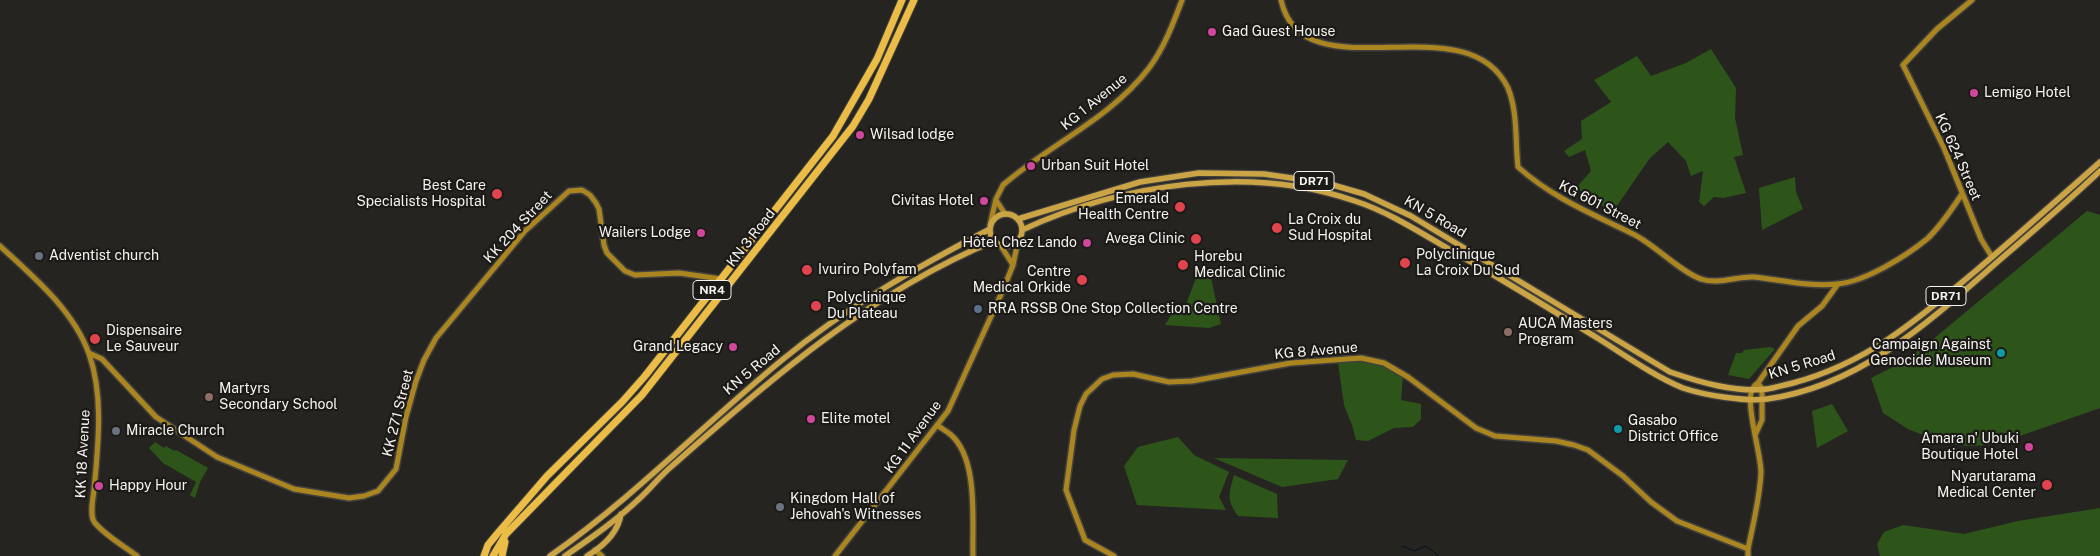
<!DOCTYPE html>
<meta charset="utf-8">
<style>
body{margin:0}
canvas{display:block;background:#252420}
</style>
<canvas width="2100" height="556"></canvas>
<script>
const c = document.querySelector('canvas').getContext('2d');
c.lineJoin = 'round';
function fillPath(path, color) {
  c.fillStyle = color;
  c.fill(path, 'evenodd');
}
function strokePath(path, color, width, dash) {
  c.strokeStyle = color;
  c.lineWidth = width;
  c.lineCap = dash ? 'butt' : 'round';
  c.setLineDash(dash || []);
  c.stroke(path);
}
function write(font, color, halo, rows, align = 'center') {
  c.font = font + ' "Public Sans",sans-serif';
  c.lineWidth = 4.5;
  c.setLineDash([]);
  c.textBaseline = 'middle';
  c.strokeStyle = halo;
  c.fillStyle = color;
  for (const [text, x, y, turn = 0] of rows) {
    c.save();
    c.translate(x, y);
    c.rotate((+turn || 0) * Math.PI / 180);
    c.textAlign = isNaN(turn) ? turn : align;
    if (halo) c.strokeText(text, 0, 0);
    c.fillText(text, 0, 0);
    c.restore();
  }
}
const green = new Path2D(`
 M1711 49 1736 88 1735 118 1743 155 1734 157 1746 193 1723 198 1714 197 1704 206 1699 202 1703 171 1691 176 1686 161 1668 142 1650 158 1612 213 1576 188 1591 171 1585 150 1569 157 1564 151 1582 139 1581 121 1611 102 1594 80 1637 56 1651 76 1686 63Z
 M1795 177 1796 192 1803 209 1762 230 1759 188Z
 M2087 211 2100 215V408L2014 438 1989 445 1967 446 1942 443 1908 429 1883 413 1871 378 1901 363 1937 336Z
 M1197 276 1211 278 1221 324 1209 328 1165 325 1175 308 1185 307Z
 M1770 347 1775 349 1749 379 1728 375 1736 353H1742L1744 350Z
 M1367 360 1386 364 1403 376 1401 400 1421 404V419L1413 427 1394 428 1368 441 1356 440 1352 425 1344 405 1338 363Z
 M1832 404 1848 431 1817 448 1812 411Z
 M1178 437 1194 455 1229 472 1219 497 1226 510 1137 505 1124 466 1138 447Z
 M155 442 164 448 166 446 174 451 176 450 208 468 200 482 195 498 190 495 196 482 163 463 149 448Z
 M1214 458 1348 460 1338 479 1282 487Z
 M1234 475 1277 494 1278 518 1238 516C1226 499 1229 494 1234 475Z
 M2100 508V556H1880L1877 544 1884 532 1903 525 1964 534 2018 521Z`);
const stream = new Path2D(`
 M1402 546 1414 551 1426 546 1439 556`);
const secondary = new Path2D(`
 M1281 0C1302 97 1466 0 1508 88 1518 113 1515 141 1518 167 1554 199 1593 214 1635 235 1656 246 1682 273 1701 279 1718 285 1737 276 1754 277 1782 280 1809 287 1837 284 1865 282 1906 256 1927 239 1941 226 1952 209 1962 194
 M1972 0 1937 29 1903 65 1944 148 1981 239 1992 257
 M996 200 1005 214
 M990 225 996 199 1003 185C1050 144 1110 119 1149 68 1164 48 1173 24 1182 0
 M0 246C33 276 74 311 89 354 104 396 98 446 94 490 93 499 89 516 95 523 106 536 124 546 137 556
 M1001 246 1013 265
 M89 353 102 359 156 417 217 457 294 489 349 498 364 496 378 491 396 469 406 417 416 381 424 360 436 338 525 231 569 191 582 190 590 195 596 203 599 209 604 245 607 253 625 271 635 275 679 273 721 279
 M937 425C941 428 946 431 950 434 979 458 972 522 973 556
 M1756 433 1762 420V389L1760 386
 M595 550 602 556
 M835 556 948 411 1003 290 1013 265 1018 241
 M1114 556 1085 540 1066 490 1074 430 1080 406 1086 394 1102 379 1113 375 1133 374 1169 382 1192 381 1291 363 1361 358 1384 363 1408 377 1476 428 1495 436 1556 441 1574 445 1588 450 1623 476 1651 502 1677 521 1748 549
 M1748 556V549C1753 524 1760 498 1761 472 1761 454 1744 400 1753 388 1754 386 1756 384 1758 383L1798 326 1822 306 1838 284`);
const primary = new Path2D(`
 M990 230a16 16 0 1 1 32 0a16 16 0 1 1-32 0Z
 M1018 219 1140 182 1199 173 1264 174 1326 183 1364 194 1411 216 1670 372C1699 382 1736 393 1767 389 1775 388 1784 385 1793 383 1865 364 1916 321 1972 274 2016 237 2058 199 2100 162
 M1022 230C1121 184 1250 164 1355 201 1389 212 1421 233 1452 251 1502 279 1550 309 1599 339 1626 356 1654 376 1683 388 1703 395 1747 402 1767 399 1858 387 1929 322 1995 264 2030 234 2066 203 2100 171
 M550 556C633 498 703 425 782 360 845 308 917 267 990 229
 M565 556C591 538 617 520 640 498 651 488 660 476 672 466 770 379 871 292 994 241
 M587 556C602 547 618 533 621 514`);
const highway = new Path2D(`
 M484 556 488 545 497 534 547 476 622 402 645 376 833 136 877 59 902 0
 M493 556 506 534 642 395 853 126 869 99 914 0
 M502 556 505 542`);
const markers = [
 [1212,32,5,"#d1479c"],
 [1974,93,5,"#d1479c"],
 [860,135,5,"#d1479c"],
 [1031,166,5,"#d1479c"],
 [497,194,6,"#e0444e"],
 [984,201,5,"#d1479c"],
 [1180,207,6,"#e0444e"],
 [1277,228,6,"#e0444e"],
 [701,233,5,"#d1479c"],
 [1196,239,6,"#e0444e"],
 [1087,243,5,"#d1479c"],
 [39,256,5,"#6b7280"],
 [1405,263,6,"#e0444e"],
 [1183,265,6,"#e0444e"],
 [807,270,6,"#e0444e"],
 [1082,280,6,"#e0444e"],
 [816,306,6,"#e0444e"],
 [978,309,5,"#5c6f8a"],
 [1508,332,5,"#8d6e63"],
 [95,339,6,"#e0444e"],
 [733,347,5,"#d1479c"],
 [2001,353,5,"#0f9aa8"],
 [209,397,5,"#8d6e63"],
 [811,419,5,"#d1479c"],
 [1618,429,5,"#0f9aa8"],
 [116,431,5,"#6b7280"],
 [2029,447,5,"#d1479c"],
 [2047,485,6,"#e0444e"],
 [99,486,5,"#d1479c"],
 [780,507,5,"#6b7280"]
];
const shields = [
 [1314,181,40],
 [712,290,38],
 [1946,296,40]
];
const shieldNames = [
 ["DR71",1314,181],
 ["NR4",712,290],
 ["DR71",1946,296]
];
const poiNames = [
 ["Gad Guest House",1222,32],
 ["Lemigo Hotel",1984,93],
 ["Wilsad lodge",870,135],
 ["Urban Suit Hotel",1041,166],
 ["Best Care",486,186,"right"],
 ["Specialists Hospital",486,202,"right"],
 ["Emerald",1169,199,"right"],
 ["Health Centre",1169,215,"right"],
 ["Civitas Hotel",974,201,"right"],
 ["La Croix du",1288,220],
 ["Sud Hospital",1288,236],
 ["Wailers Lodge",691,233,"right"],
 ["Avega Clinic",1185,239,"right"],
 ["Hôtel Chez Lando",1077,243,"right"],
 ["Polyclinique",1416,255],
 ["La Croix Du Sud",1416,271],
 ["Adventist church",49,256],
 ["Horebu",1194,257],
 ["Medical Clinic",1194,273],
 ["Ivuriro Polyfam",818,270],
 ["Centre",1071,272,"right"],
 ["Medical Orkide",1071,288,"right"],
 ["Polyclinique",827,298],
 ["Du Plateau",827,314],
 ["RRA RSSB One Stop Collection Centre",988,309],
 ["AUCA Masters",1518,324],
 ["Program",1518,340],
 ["Dispensaire",106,331],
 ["Le Sauveur",106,347],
 ["Campaign Against",1991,345,"right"],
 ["Genocide Museum",1991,361,"right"],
 ["Grand Legacy",723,347,"right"],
 ["Martyrs",219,389],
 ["Secondary School",219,405],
 ["Elite motel",821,419],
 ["Gasabo",1628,421],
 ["District Office",1628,437],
 ["Miracle Church",126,431],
 ["Amara n' Ubuki",2019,439,"right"],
 ["Boutique Hotel",2019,455,"right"],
 ["Nyarutarama",2036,477,"right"],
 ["Medical Center",2036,493,"right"],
 ["Happy Hour",109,486],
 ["Kingdom Hall of",790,499],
 ["Jehovah's Witnesses",790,515]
];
const streetNames = [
 ["KG 1 Avenue",1094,102,-39],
 ["KG 624 Street",1958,157,66],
 ["KG 601 Street",1600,205,27],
 ["KN 5 Road",1435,217,30],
 ["KK 204 Street",518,227,-47],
 ["KN 3 Road",751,238,-52],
 ["KG 8 Avenue",1316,351,-5],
 ["KN 5 Road",1802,365,-17],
 ["KN 5 Road",752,370,-40],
 ["KK 271 Street",398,413,-76],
 ["KG 11 Avenue",913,437,-54],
 ["KK 18 Avenue",83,454,-87]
];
fillPath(green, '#2d551a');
strokePath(stream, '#001224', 1);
strokePath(secondary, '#42413d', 8);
strokePath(primary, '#42413d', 8);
strokePath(highway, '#42413d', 9);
strokePath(secondary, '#ab8620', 5);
strokePath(primary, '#caa445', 5.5);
strokePath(highway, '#ebbd46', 7);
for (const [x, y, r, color] of markers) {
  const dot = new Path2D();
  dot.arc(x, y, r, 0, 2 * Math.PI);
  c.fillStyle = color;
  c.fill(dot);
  strokePath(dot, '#1c1a17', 2);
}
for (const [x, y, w] of shields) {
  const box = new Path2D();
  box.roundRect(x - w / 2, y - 9.5, w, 19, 4);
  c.fillStyle = '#1c1a17';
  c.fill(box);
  strokePath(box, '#f4f3f0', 1);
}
write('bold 12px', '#f4f3f0', null, shieldNames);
write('14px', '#f4f3f0', '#1c1a17', poiNames, 'left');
write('14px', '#f4f3f0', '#1c1a17', streetNames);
</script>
